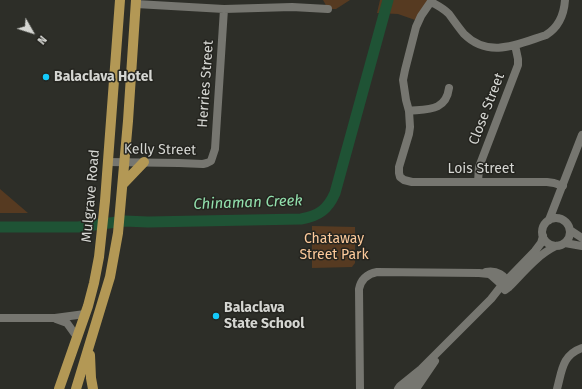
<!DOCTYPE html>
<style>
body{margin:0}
#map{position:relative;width:582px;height:389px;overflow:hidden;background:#2d2e28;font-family:"Fira Sans",sans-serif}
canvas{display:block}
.north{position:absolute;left:12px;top:12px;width:40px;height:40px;-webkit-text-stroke:3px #24241f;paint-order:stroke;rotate:129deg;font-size:11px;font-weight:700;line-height:16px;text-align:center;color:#d5d6d2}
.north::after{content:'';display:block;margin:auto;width:14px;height:18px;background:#d5d6d2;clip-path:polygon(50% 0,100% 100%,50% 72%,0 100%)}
</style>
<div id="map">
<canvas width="582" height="389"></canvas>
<div class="north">N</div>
</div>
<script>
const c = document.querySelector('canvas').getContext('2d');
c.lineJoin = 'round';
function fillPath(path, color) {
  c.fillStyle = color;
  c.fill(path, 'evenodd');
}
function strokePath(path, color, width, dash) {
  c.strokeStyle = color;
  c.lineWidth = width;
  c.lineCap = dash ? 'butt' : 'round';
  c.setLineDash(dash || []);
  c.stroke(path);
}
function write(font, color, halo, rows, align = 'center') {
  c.font = font + ' "Fira Sans",sans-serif';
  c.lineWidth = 3;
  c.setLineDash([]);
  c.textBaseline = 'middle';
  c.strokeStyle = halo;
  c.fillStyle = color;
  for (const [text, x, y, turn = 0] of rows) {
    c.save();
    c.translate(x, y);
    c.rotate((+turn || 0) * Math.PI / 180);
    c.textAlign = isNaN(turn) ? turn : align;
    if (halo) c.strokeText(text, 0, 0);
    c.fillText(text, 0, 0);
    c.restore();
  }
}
const green = new Path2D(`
 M323 0H350L336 9H328Z
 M380 0H432L418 21 398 14 377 13Z
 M0 189 28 213H0Z
 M312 226 355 227V263L352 267 312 268Z`);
const river = new Path2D(`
 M0 227H78L125 221 148 222 301 219C319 216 328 209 335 193L388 0`);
const minor = new Path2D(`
 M432 0 421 16 416 27 405 70 403 80 406 100 409 111 410 127 409 134 399 167V173L400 177 404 180 412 182H547L554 183 563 186
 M431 2C437 5 444 9 449 14 454 21 459 28 464 34 489 59 518 44 546 35 559 27 564 15 565 0
 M136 4 224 9 292 7 328 9
 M409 111C428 109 446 111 449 88
 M107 162 179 163 203 164 207 163 211 161 215 149 224 9
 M478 182 479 167 518 65V59L515 45
 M542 232a14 14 0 1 1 28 0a14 14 0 1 1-28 0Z
 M549 220 582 135
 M570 230 582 238
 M565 243 582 246
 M486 272C496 270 506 275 508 285
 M505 290 509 287C523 273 537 255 556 246
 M0 318H55L85 314
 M56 319 67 323 77 337
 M360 389 359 289C361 279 367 274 377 272L479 273 489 274 492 276 502 285 509 287
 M398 389 400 386 421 369 491 299 502 285 535 251 541 243 543 236
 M407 389 414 381 418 375
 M416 389 435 361
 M557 389C562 371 562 355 582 348`);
const major = new Path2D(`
 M123 184 144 162
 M90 355 91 378 93 389
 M59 389 88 306 94 283 99 257 105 201 120 0
 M76 389 110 277 118 233 128 121 136 0`);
const markers = [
 [46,77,4,"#14cafb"],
 [216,316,4,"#14cafb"]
];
const poiNames = [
 ["Balaclava Hotel",54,77],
 ["Balaclava",224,308],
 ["State School",224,324]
];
const streetNames = [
 ["Herries Street",206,84,-86],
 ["Close Street",487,109,-69],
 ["Kelly Street",160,150,1],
 ["Lois Street",481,169],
 ["Mulgrave Road",91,196,-85]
];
const parkNames = [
 ["Chataway",334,239],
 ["Street Park",334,255]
];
const waterNames = [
 ["Chinaman Creek",248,203,-2]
];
fillPath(green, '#563a21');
strokePath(river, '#1f5335', 11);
strokePath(minor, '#767670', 8);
strokePath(major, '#b39855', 10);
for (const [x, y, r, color] of markers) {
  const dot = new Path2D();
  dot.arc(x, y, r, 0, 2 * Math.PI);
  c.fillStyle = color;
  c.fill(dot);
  strokePath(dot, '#24241f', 1.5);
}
write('bold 14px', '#d5d6d2', '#24241f', poiNames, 'left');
write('14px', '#d5d6d2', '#24241f', streetNames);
write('14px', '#fdca9b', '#24241f', parkNames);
write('italic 15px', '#92e0ad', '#24241f', waterNames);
</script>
